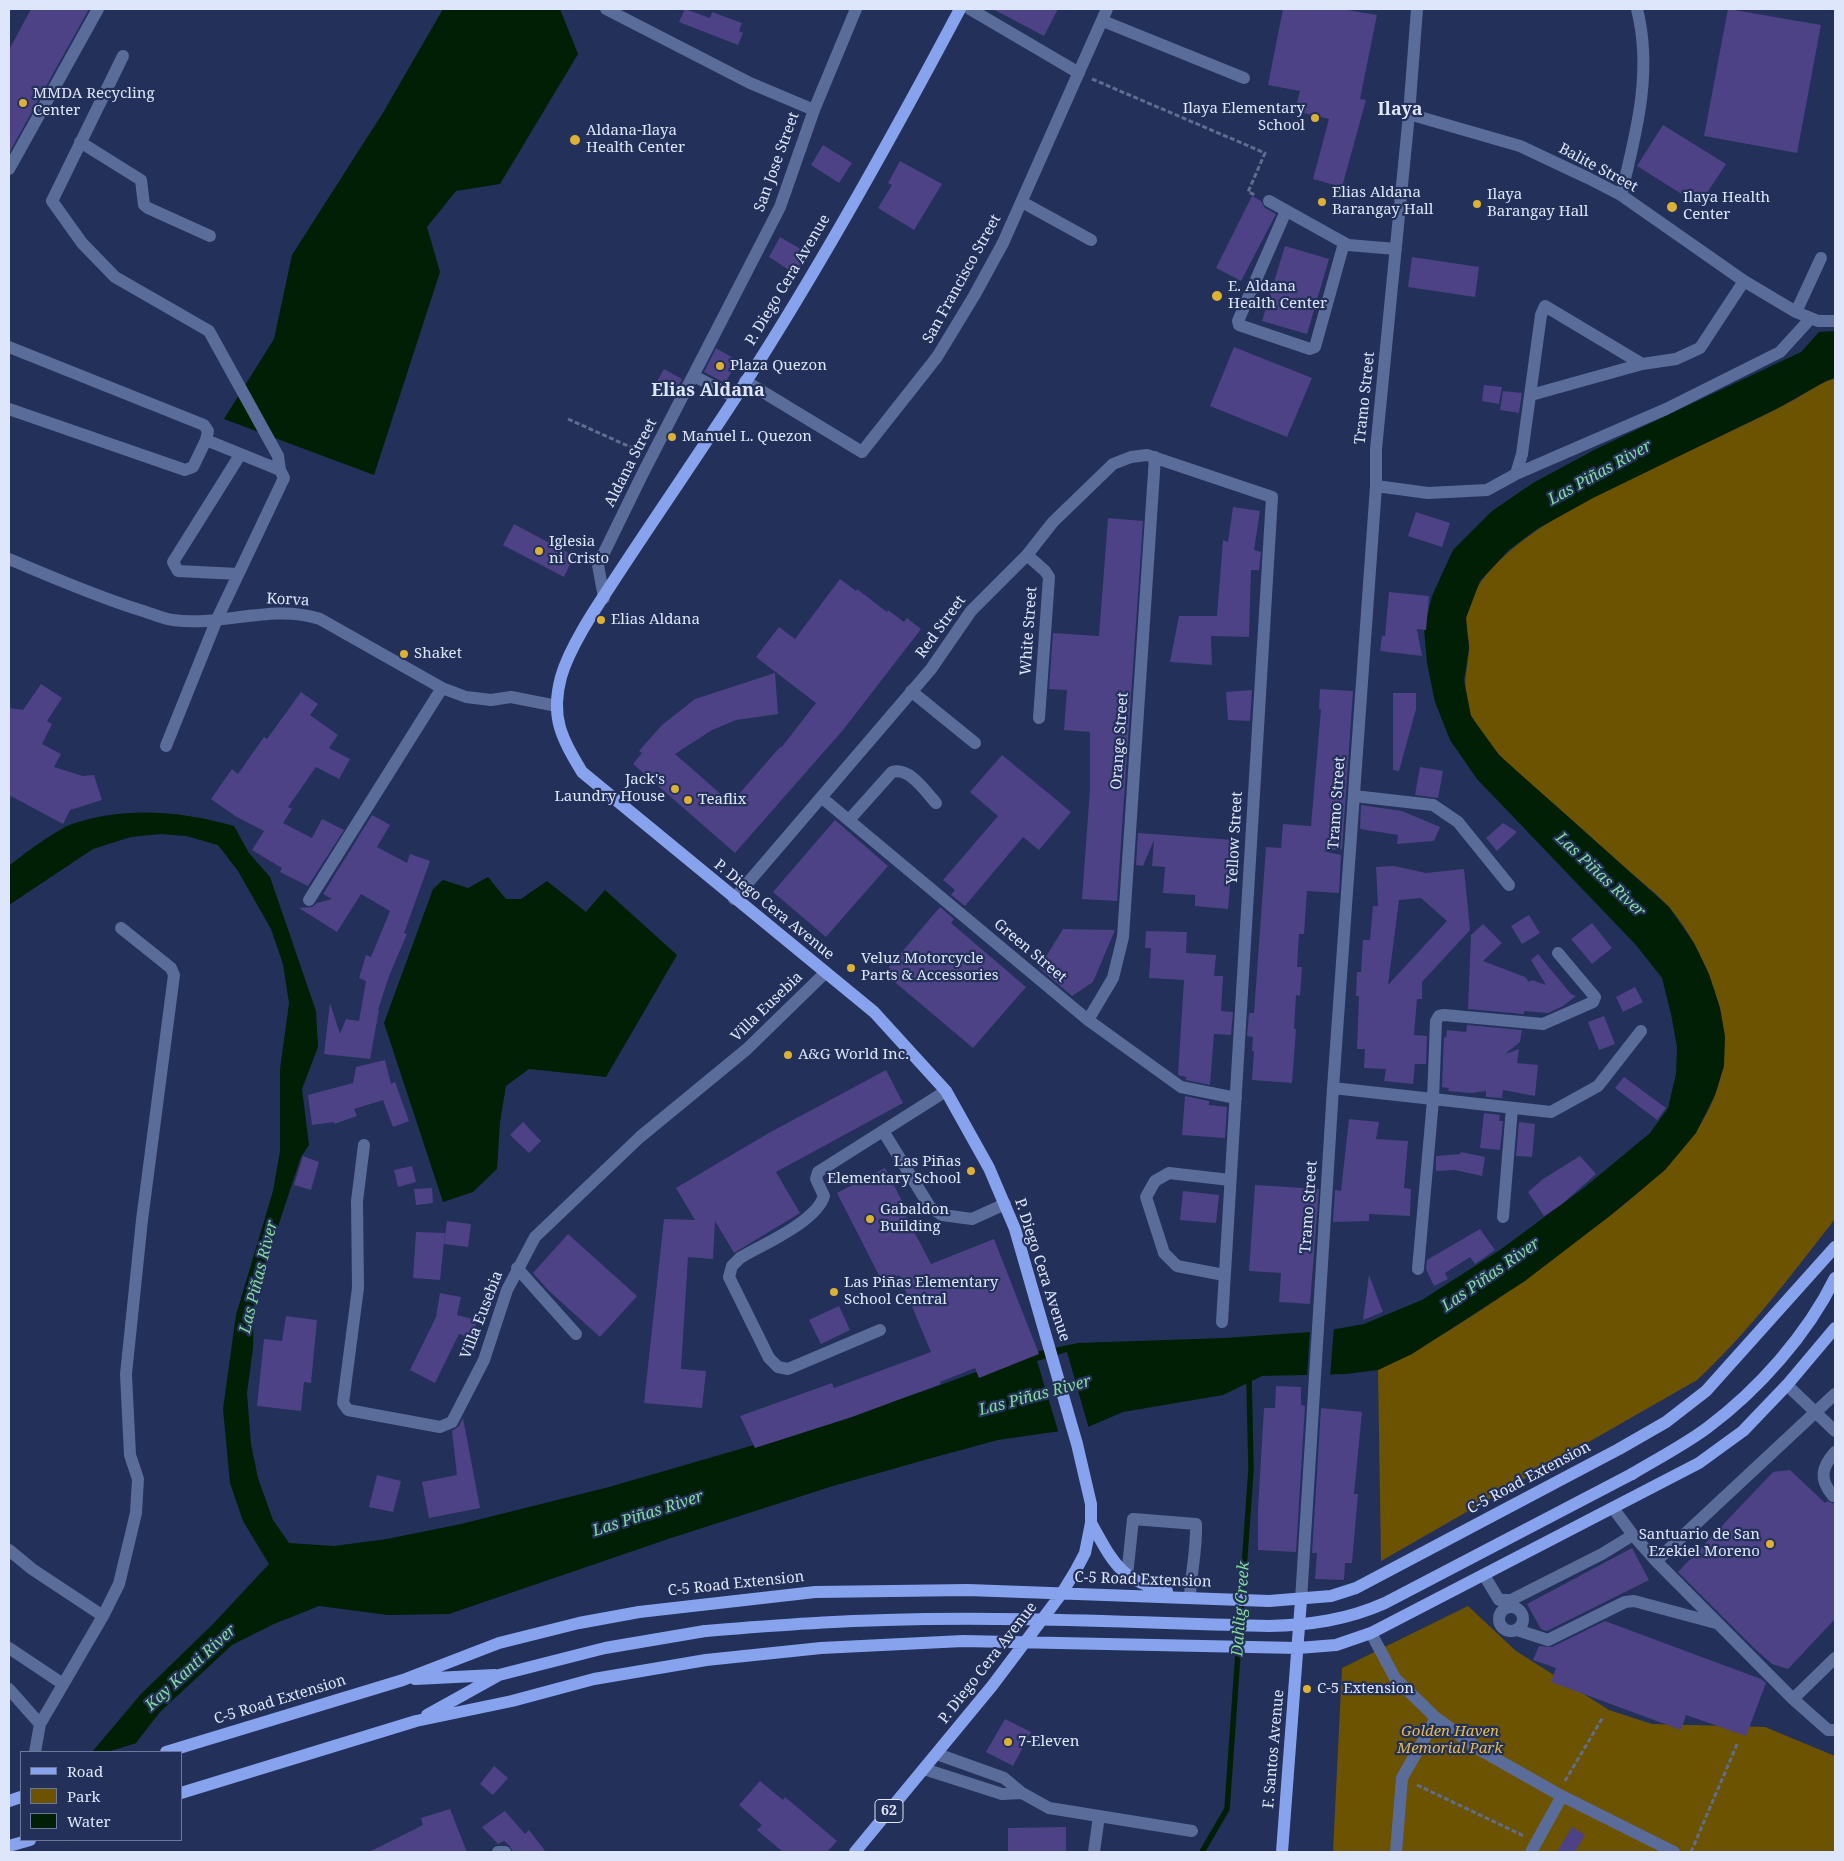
<!DOCTYPE html>
<meta charset="utf-8">
<style>
body{margin:0}
#map{position:relative;width:1844px;height:1861px;overflow:hidden;background:#233059;font-family:"Noto Serif",serif}
canvas{display:block}
.frame{position:absolute;inset:0;border:10px solid #dde6fb;pointer-events:none}
.legend{position:absolute;left:20px;top:1751px;width:162px;height:90px;box-sizing:border-box;background:#233059;border:1px solid #6d799a;margin:0;padding:6px 9px;list-style:none;font-size:15px;color:#dde6fb}
.legend li{display:flex;align-items:center;gap:10px;height:25px}
.legend b{width:25px;border:1px solid #6d799a}
</style>
<div id="map">
<canvas width="1844" height="1861"></canvas>
<div class="frame"></div>
<ul class="legend">
<li><b style="height:6px;background:#88a3ee"></b>Road</li>
<li><b style="height:14px;background:#6c5301"></b>Park</li>
<li><b style="height:14px;background:#001f05"></b>Water</li>
</ul>
</div>
<script>
const c = document.querySelector('canvas').getContext('2d');
c.lineJoin = 'round';
function fillPath(path, color) {
  c.fillStyle = color;
  c.fill(path, 'evenodd');
}
function strokePath(path, color, width, dash) {
  c.strokeStyle = color;
  c.lineWidth = width;
  c.lineCap = dash ? 'butt' : 'round';
  c.setLineDash(dash || []);
  c.stroke(path);
}
function write(font, color, halo, rows, align = 'center') {
  c.font = font + ' "Noto Serif",serif';
  c.lineWidth = 4.5;
  c.setLineDash([]);
  c.textBaseline = 'middle';
  c.strokeStyle = halo;
  c.fillStyle = color;
  for (const [text, x, y, turn = 0] of rows) {
    c.save();
    c.translate(x, y);
    c.rotate((+turn || 0) * Math.PI / 180);
    c.textAlign = isNaN(turn) ? turn : align;
    if (halo) c.strokeText(text, 0, 0);
    c.fillText(text, 0, 0);
    c.restore();
  }
}
const green = new Path2D(`
 M1835 378V1219C1791 1275 1749 1332 1697 1380L1381 1561 1378 1370C1447 1336 1510 1292 1570 1246 1655 1182 1755 1113 1715 992 1705 962 1690 932 1670 908 1660 897 1648 887 1637 878 1609 853 1582 829 1554 804 1524 779 1493 754 1473 719 1459 694 1468 672 1469 647 1469 637 1465 627 1466 617 1478 536 1648 471 1717 438 1741 426 1766 415 1790 402 1805 394 1819 383 1835 378Z
 M1468 1606 1516 1651 1609 1710 1652 1724 1765 1727 1835 1756V1852H1333L1342 1668Z`);
const water = new Path2D(`
 M443 9H560L578 54 500 184 456 191 427 227 440 272 374 475 224 419 274 339 292 255 384 111Z
 M1835 331V378L1826 381 1778 408 1593 498 1537 529 1509 550 1480 581 1466 618 1469 648 1464 680 1471 716 1499 755 1669 907 1694 943 1709 974 1720 1008 1725 1036 1724 1066 1715 1095 1696 1133 1665 1170 1611 1215 1525 1281 1412 1354 1378 1370 1346 1374 1262 1376 1223 1395 1123 1412 1088 1427 998 1440 928 1459 833 1486 671 1538 449 1614 388 1615 319 1606 274 1624 232 1645 160 1712 129 1752H92L141 1694 214 1623 269 1564 243 1521 230 1483 223 1409 236 1315 273 1191 280 1151V1069L289 1003 283 964 271 929 238 871 218 845 186 836 160 834 131 837 93 849 9 905V866C22 855 56 830 72 824 126 806 181 811 234 826L249 853 270 877 316 1011 318 1047 302 1089 309 1145 301 1157 254 1299 253 1348 247 1393 251 1444 258 1478 273 1520 289 1543 334 1546 387 1539 461 1524 609 1487 792 1434 927 1390 1025 1354 1078 1343 1225 1338 1325 1331 1364 1324 1422 1300 1500 1250 1585 1187 1650 1133 1668 1108 1676 1074 1677 1047 1671 1014 1662 978 1636 945 1477 779 1450 740 1435 702 1427 663 1424 629 1432 596 1453 550 1492 511 1533 483 1598 448 1801 352 1819 332Z
 M488 877 506 899H521L547 881 586 912 605 890 677 955 606 1077 529 1069 506 1086 500 1122 497 1169 473 1192 443 1202 384 1023 433 889 443 880 468 888Z`);
const pier = new Path2D(`
 M1334 1327 1330 1377H1307L1310 1329Z
 M1067 1352 1089 1429 1059 1434 1037 1361Z
 M140 1742 132 1752H107Z
 M31 1840H68L65 1845 41 1852H22Z`);
const stream = new Path2D(`
 M1202 1852 1227 1809 1251 1470 1249 1377`);
const building = new Path2D(`
 M31 9H89L9 153V50Z
 M685 9 710 18 712 12 742 23 739 31 743 33 738 45 679 22Z
 M993 9H1058L1044 36Z
 M1283 9H1341L1377 15 1360 99 1366 100 1342 187 1313 179 1329 119 1295 111 1300 91 1268 85Z
 M1728 9 1821 25 1797 153 1704 136Z
 M1663 125 1726 164 1699 205 1637 166Z
 M823 145 852 163 839 183 811 165Z
 M900 161 942 184 914 230 878 208 892 185 888 183Z
 M1252 196 1261 201 1265 208 1276 214 1241 281 1216 268Z
 M780 237 809 254 795 274 769 257Z
 M1285 246 1329 259 1307 334 1262 321Z
 M1412 257 1479 267 1475 297 1408 287Z
 M1234 347 1312 378 1287 437 1210 406Z
 M716 348 738 361 725 383 704 372Z
 M664 369 682 379 673 397 654 387Z
 M1484 385 1502 387 1499 404 1482 401Z
 M1503 391 1522 393 1519 413 1500 410Z
 M1233 507 1260 511 1254 550 1261 552 1259 570H1251L1249 637 1211 636 1212 665 1170 662 1179 616H1217L1223 540 1228 542Z
 M1416 512 1450 523 1442 547 1408 536Z
 M1108 518 1143 521 1117 901 1082 899 1090 789V732L1064 730 1067 690 1049 689 1053 633 1099 636Z
 M514 524 574 556 564 577 503 545Z
 M840 579 856 591 857 589 887 612 888 610 904 622 907 618 921 629 843 730 735 853 633 764 642 753 639 751 662 725 695 699 775 673 778 714 736 720 712 730 675 754 731 803 781 746V748L816 703 756 657 779 627 795 639Z
 M1389 592 1429 596 1426 630 1417 629 1422 656 1380 651 1382 636H1385Z
 M41 684 62 698 47 721 52 724 42 744 61 754 54 767 83 776 94 775 102 800 70 810 63 824 9 795V708L23 710Z
 M1320 689 1353 691 1342 849 1323 851 1341 855 1339 893 1307 891 1304 934H1299L1297 967H1302L1300 996 1296 995 1294 1029H1296L1292 1083 1252 1080 1254 1051H1252L1253 1037 1247 1036 1249 1013H1254L1266 847 1281 848 1283 824 1311 826 1321 709H1319Z
 M1252 690 1250 721 1228 720 1226 692Z
 M301 692 318 704 310 715 338 735 329 748 350 759 339 779 316 767 288 807 292 809 283 823 312 838 322 819 344 830 308 886 280 872 282 868 252 850 264 831 235 816 211 799 232 769 238 774 264 737 267 739Z
 M1393 693H1416V709L1399 771 1393 770Z
 M1002 755 1071 812 1039 850 1023 837 965 906 951 895 955 890 943 880 998 816 970 792Z
 M1420 767 1443 771 1438 798 1415 795Z
 M1361 805 1402 811 1440 827 1434 841 1397 844 1398 835 1360 829Z
 M372 815 390 825 377 847 407 863 410 854 430 861 404 933 407 934 389 976 378 1010H379L370 1059 324 1054 330 1003 340 1034 346 1019 359 1021 366 981 359 978 366 955 371 957 390 911 361 894 337 932 299 908 312 907 317 903 332 899 323 894Z
 M835 820 888 866 826 937 773 892Z
 M1503 823 1517 832 1497 851 1486 838Z
 M1138 833 1234 840 1228 909 1195 906V895L1163 893 1165 867 1152 866 1154 840 1143 866 1136 865Z
 M1394 866 1426 873 1464 869 1470 930 1422 982V999H1417L1414 1035 1427 1036 1426 1064H1415L1413 1084 1384 1081 1386 1069 1364 1068 1365 1049H1357L1359 996H1356L1357 972H1361L1363 940H1370L1373 906H1378L1376 867ZM1421 898 1447 921 1388 985 1399 900Z
 M940 907 954 919 951 923 1026 987 973 1048 884 973Z
 M1529 915 1540 933 1522 944 1511 926Z
 M1592 923 1612 948 1592 964 1571 939Z
 M1483 924 1502 943 1483 961 1525 977 1529 982 1532 980 1546 985 1531 960 1538 954 1571 994 1576 996 1563 1006 1548 1013 1524 1011V1014L1468 1009 1471 935Z
 M1063 929 1115 930 1093 982 1072 996 1039 968Z
 M1146 931 1187 932 1186 953 1216 955 1214 976H1223L1221 1011 1233 1012 1231 1035 1214 1034 1210 1085 1186 1080V1077L1178 1075 1184 980 1149 978 1151 948H1145Z
 M1635 987 1643 1002 1623 1012 1616 997Z
 M1604 1016 1615 1044 1599 1050 1588 1022Z
 M1467 1025 1522 1030 1520 1042 1505 1054 1519 1049 1517 1063 1538 1065 1535 1096 1503 1090 1502 1098 1486 1097V1091L1471 1093 1448 1091 1449 1088 1442 1087 1444 1037 1446 1038 1447 1030 1466 1032Z
 M385 1060 391 1084 395 1082 409 1121 393 1127 383 1100 354 1109 357 1116 334 1124V1122L312 1125 308 1095 353 1083 356 1067Z
 M886 1070 903 1103 776 1172 800 1213 734 1253 715 1221 713 1259 688 1257 681 1369 706 1371 702 1408 644 1403 664 1219 695 1220 676 1188 767 1134Z
 M1624 1077 1666 1108 1657 1120 1615 1088Z
 M1185 1096 1209 1101V1105L1227 1107 1225 1138 1182 1135Z
 M1484 1113 1500 1115 1499 1121H1503L1500 1150 1480 1148Z
 M1349 1119 1379 1122 1376 1139 1408 1141 1404 1188 1411 1189 1410 1216 1369 1214V1221L1333 1222 1335 1190 1341 1191Z
 M523 1122 541 1141 529 1153 510 1135Z
 M1519 1122 1535 1124 1532 1157 1516 1156Z
 M1461 1152 1485 1157 1482 1176 1455 1170 1436 1171V1156L1460 1154Z
 M303 1156 319 1162 311 1190 294 1185Z
 M1580 1156 1596 1174 1562 1204 1544 1216 1528 1192 1543 1179Z
 M412 1166 416 1182 398 1187 394 1170Z
 M885 1168 902 1201 899 1203 931 1264 994 1239 1039 1354 979 1378 975 1368 940 1382 941 1384 852 1417 755 1448 740 1416 832 1383 834 1388 931 1352 899 1275 883 1283 837 1193Z
 M1255 1185 1319 1189 1310 1304 1279 1302 1281 1273 1249 1271Z
 M432 1188 433 1203 416 1205 414 1189Z
 M1183 1191 1219 1195 1216 1223 1180 1220Z
 M447 1221 471 1224 468 1247 444 1244Z
 M1480 1229 1495 1250 1475 1264 1470 1257 1445 1273 1448 1279 1434 1286 1426 1269 1427 1260Z
 M416 1232 445 1233 440 1280 413 1278Z
 M568 1234 637 1296 600 1337 549 1291 533 1273Z
 M1369 1275 1383 1312 1363 1320Z
 M440 1293 461 1297 457 1315 477 1320 472 1338 459 1334 435 1383 410 1370 436 1317Z
 M839 1306 850 1330 821 1344 809 1320Z
 M286 1316 317 1320 311 1383 304 1382 301 1411 257 1406 264 1339 282 1341Z
 M1276 1386 1301 1387V1405L1305 1406 1296 1552 1258 1550V1510L1264 1408H1275Z
 M1321 1408 1362 1412 1354 1494H1358L1352 1563H1345L1344 1580 1315 1579 1317 1553H1312Z
 M463 1418 480 1508 429 1518 422 1482 457 1475 452 1431 459 1426Z
 M1790 1470 1825 1503 1827 1501 1835 1504V1619L1788 1669 1772 1664 1756 1650 1678 1572 1773 1472Z
 M377 1475 401 1481 393 1512 369 1507Z
 M1632 1548 1649 1580 1547 1631 1541 1629 1527 1604Z
 M1605 1621 1761 1679 1766 1683 1746 1736 1686 1715 1681 1730 1551 1682 1556 1668 1533 1660 1539 1646 1552 1647Z
 M1005 1719 1031 1732 1013 1766 986 1752Z
 M494 1766 508 1778 493 1795 480 1784Z
 M760 1781 783 1800 785 1797 837 1841 827 1852H783L757 1830 762 1825 739 1805Z
 M450 1809 467 1852H369L423 1825 421 1818Z
 M505 1811 525 1834 529 1830 546 1852H513L509 1845 504 1841 498 1844 482 1827Z
 M1066 1827V1852H1008V1828Z
 M1572 1827 1585 1835 1575 1852H1557Z`);
const path = new Path2D(`
 M1092 79 1265 153 1248 192 1255 195
 M568 419 637 450
 M1565 1781 1603 1717
 M1417 1785 1524 1836
 M1691 1852 1738 1742`);
const minor = new Path2D(`
 M606 9 750 83 814 110
 M970 9 1079 73
 M1103 21 1244 78
 M123 56 52 201 82 243 115 277 209 331 278 456 280 470
 M1409 114 1520 146 1588 178 1621 195 1744 281 1796 312 1818 321H1835
 M80 142 141 180 144 205 148 208 210 236
 M9 169 98 9
 M1621 195C1636 134 1653 72 1637 9
 M1269 201 1348 245 1396 249
 M1022 202 1091 240
 M1286 211 1238 321 1239 325 1310 349 1315 347 1344 243
 M1796 312 1821 258
 M9 347 204 425 208 431 206 440
 M694 376 734 397
 M745 381 862 452 937 357 974 296 1003 243 1107 9
 M1531 395 1642 364 1676 359 1700 348 1744 281
 M9 409 185 470 193 467 206 440 280 470 284 478 217 619 166 746
 M1516 474 1666 409 1780 352 1811 318
 M1376 486 1428 493 1487 490 1516 474 1522 454 1541 315 1545 306 1642 364
 M1027 555 1045 571 1049 577 1039 718
 M9 559C52 577 95 596 140 610 151 613 162 619 173 620 221 627 272 603 320 619L442 688 466 697 491 700 511 697 557 706
 M238 574 178 571 173 562 240 455
 M604 598 598 565 643 473 780 207 814 110 856 9
 M911 691 975 743
 M1354 796 1433 805 1458 822 1509 885
 M821 797 1088 1020 1181 1087 1236 1098
 M849 820 892 772C910 767 925 791 936 803
 M734 899 931 669 971 611 1027 555 1053 522 1113 464 1131 457 1147 455 1272 497 1222 1322
 M309 900 442 688
 M1088 1020 1113 978 1123 937 1155 457
 M1333 1088 1551 1112 1598 1086 1641 1031
 M883 1131 930 1207 942 1215 972 1219 1005 1204
 M364 1145 357 1201 358 1288 343 1403 348 1410 440 1427 452 1422 484 1360 507 1290 535 1237 640 1137 747 1049 825 973
 M1503 1217 1512 1108
 M517 1268 576 1334
 M1418 1269 1433 1100 1436 1021 1439 1016 1444 1015 1543 1024 1593 1002 1595 997 1558 953
 M1224 1275 1177 1266 1164 1253 1146 1197 1155 1181 1169 1173 1230 1180
 M880 1330 788 1369 778 1367 769 1358 729 1277 732 1266 740 1258C763 1244 816 1222 824 1196L816 1179 818 1172 946 1091
 M1787 1385 1835 1431
 M1833 1496C1819 1479 1821 1468 1835 1452
 M1613 1508 1633 1535
 M9 1550 32 1569 103 1616
 M1656 1561 1835 1394
 M1484 1575 1499 1600H1511L1602 1554 1633 1535 1656 1561 1793 1699 1828 1730H1835
 M1127 1576 1133 1519 1196 1524C1197 1549 1191 1572 1190 1596
 M1301 1600 1333 1088 1376 486V449L1409 114 1417 9
 M1499 1619a12 12 0 1 1 24 0a12 12 0 1 1-24 0Z
 M1517 1630 1548 1640 1625 1602 1634 1601 1716 1623
 M1371 1633 1395 1678 1436 1718 1482 1751 1558 1794 1674 1852
 M9 1648 63 1684
 M9 1689 40 1724
 M1793 1699 1835 1658
 M35 1752 40 1724 103 1616 119 1584 136 1513 138 1479 130 1455 126 1374 142 1220 174 975 171 968 121 928
 M937 1754 1004 1778 1022 1793 1049 1808 1192 1831
 M924 1769 1002 1794 1022 1793
 M498 1852H505
 M1094 1852 1099 1816
 M1396 1852 1402 1778 1436 1718
 M1531 1852 1562 1796`);
const major = new Path2D(`
 M1632 1474C1657 1459 1684 1445 1707 1428 1758 1390 1807 1335 1835 1278
 M1091 1523C1113 1562 1120 1581 1167 1591
 M415 1679 495 1675
 M427 1715 499 1675 605 1648 705 1631
 M166 1752 403 1680 499 1643 579 1623 639 1612 815 1592 968 1590 1269 1601 1331 1596 1356 1588 1619 1449 1666 1422 1706 1391 1835 1247
 M181 1793 416 1721 512 1701 594 1679 706 1660 821 1648 963 1641 1298 1648 1336 1645 1371 1633 1699 1463 1743 1431 1787 1385 1835 1328
 M9 1801 21 1797
 M9 1846 30 1840
 M855 1852 992 1686 1062 1593 1076 1570 1085 1553 1091 1523V1504L1077 1444 1015 1229 989 1168 946 1091 874 1012 582 772C562 738 550 718 561 677 571 642 604 596 624 565 670 495 718 426 763 355 834 242 898 126 960 9
 M1282 1852 1301 1600`);
const majorBridge = new Path2D(`
 M705 1631C766 1626 826 1621 886 1620 1014 1616 1141 1623 1269 1626 1310 1625 1347 1620 1385 1603L1632 1474`);
const markers = [
 [23,103,5,"#ddb133"],
 [1315,118,5,"#ddb133"],
 [575,140,6,"#ddb133"],
 [1322,202,5,"#ddb133"],
 [1477,204,5,"#ddb133"],
 [1672,207,6,"#ddb133"],
 [1217,296,6,"#ddb133"],
 [720,366,5,"#ddb133"],
 [672,437,5,"#ddb133"],
 [539,551,5,"#ddb133"],
 [601,620,5,"#ddb133"],
 [404,654,5,"#ddb133"],
 [675,789,5,"#ddb133"],
 [688,800,5,"#ddb133"],
 [851,968,5,"#ddb133"],
 [788,1055,5,"#ddb133"],
 [971,1171,5,"#ddb133"],
 [870,1219,5,"#ddb133"],
 [834,1292,5,"#ddb133"],
 [1770,1544,5,"#ddb133"],
 [1307,1689,5,"#ddb133"],
 [1008,1742,5,"#ddb133"]
];
const shields = [
 [889,1811,28]
];
const shieldNames = [
 ["62",889,1811]
];
const poiNames = [
 ["MMDA Recycling",33,94],
 ["Center",33,111],
 ["Ilaya Elementary",1305,109,"right"],
 ["School",1305,126,"right"],
 ["Aldana-Ilaya",586,131],
 ["Health Center",586,148],
 ["Elias Aldana",1332,193],
 ["Barangay Hall",1332,210],
 ["Ilaya",1487,195],
 ["Barangay Hall",1487,212],
 ["Ilaya Health",1683,198],
 ["Center",1683,215],
 ["E. Aldana",1228,287],
 ["Health Center",1228,304],
 ["Plaza Quezon",730,366],
 ["Manuel L. Quezon",682,437],
 ["Iglesia",549,542],
 ["ni Cristo",549,559],
 ["Elias Aldana",611,620],
 ["Shaket",414,654],
 ["Jack's",665,780,"right"],
 ["Laundry House",665,797,"right"],
 ["Teaflix",698,800],
 ["Veluz Motorcycle",861,959],
 ["Parts & Accessories",861,976],
 ["A&G World Inc.",798,1055],
 ["Las Piñas",961,1162,"right"],
 ["Elementary School",961,1179,"right"],
 ["Gabaldon",880,1210],
 ["Building",880,1227],
 ["Las Piñas Elementary",844,1283],
 ["School Central",844,1300],
 ["Santuario de San",1760,1535,"right"],
 ["Ezekiel Moreno",1760,1552,"right"],
 ["C-5 Extension",1317,1689],
 ["7-Eleven",1018,1742]
];
const streetNames = [
 ["San Jose Street",777,162,-70],
 ["Balite Street",1598,168,28],
 ["San Francisco Street",962,279,-61],
 ["P. Diego Cera Avenue",788,280,-59],
 ["Tramo Street",1365,398,-84],
 ["Aldana Street",631,463,-63],
 ["Korva",288,600,3],
 ["Red Street",941,627,-54],
 ["White Street",1029,631,-86],
 ["Orange Street",1120,741,-86],
 ["Tramo Street",1337,803,-86],
 ["Yellow Street",1235,838,-87],
 ["P. Diego Cera Avenue",774,910,39],
 ["Green Street",1030,951,40],
 ["Villa Eusebia",767,1007,-44],
 ["Tramo Street",1309,1207,-86],
 ["P. Diego Cera Avenue",1042,1270,72],
 ["Villa Eusebia",482,1315,-69],
 ["C-5 Road Extension",1529,1478,-28],
 ["C-5 Road Extension",1143,1580,2],
 ["C-5 Road Extension",736,1584,-6],
 ["P. Diego Cera Avenue",988,1663,-52],
 ["C-5 Road Extension",280,1700,-17],
 ["F. Santos Avenue",1274,1749,-85]
];
const parkNames = [
 ["Golden Haven",1450,1732],
 ["Memorial Park",1450,1749]
];
const waterNames = [
 ["Las Piñas River",1600,473,-29],
 ["Las Piñas River",1600,875,43],
 ["Las Piñas River",1491,1275,-35],
 ["Las Piñas River",259,1277,-76],
 ["Las Piñas River",1035,1396,-15],
 ["Las Piñas River",648,1514,-18],
 ["Dahlig Creek",1241,1609,-86],
 ["Kay Kanti River",191,1668,-43]
];
const quarterNames = [
 ["Ilaya",1400,110],
 ["Elias Aldana",708,391]
];
fillPath(green, '#6c5301');
fillPath(water, '#001f05');
fillPath(pier, '#233059');
strokePath(stream, '#001f05', 5.5);
fillPath(building, '#4c4285');
strokePath(path, '#616d8f', 3, [5, 2.5]);
strokePath(minor, '#5a6c9a', 12);
strokePath(major, '#88a3ee', 12);
strokePath(majorBridge, '#88a3ee', 12);
for (const [x, y, r, color] of markers) {
  const dot = new Path2D();
  dot.arc(x, y, r, 0, 2 * Math.PI);
  c.fillStyle = color;
  c.fill(dot);
  strokePath(dot, '#233059', 2);
}
for (const [x, y, w] of shields) {
  const box = new Path2D();
  box.roundRect(x - w / 2, y - 11.5, w, 23, 4);
  c.fillStyle = '#233059';
  c.fill(box);
  strokePath(box, '#dde6fb', 1);
}
write('bold 14px', '#dde6fb', null, shieldNames);
write('15px', '#dde6fb', '#233059', poiNames, 'left');
write('15px', '#dde6fb', '#233059', streetNames);
write('italic 15px', '#e6bb49', '#233059', parkNames);
write('italic 16px', '#83de92', '#233059', waterNames);
write('bold 18px', '#dde6fb', '#233059', quarterNames);
</script>
